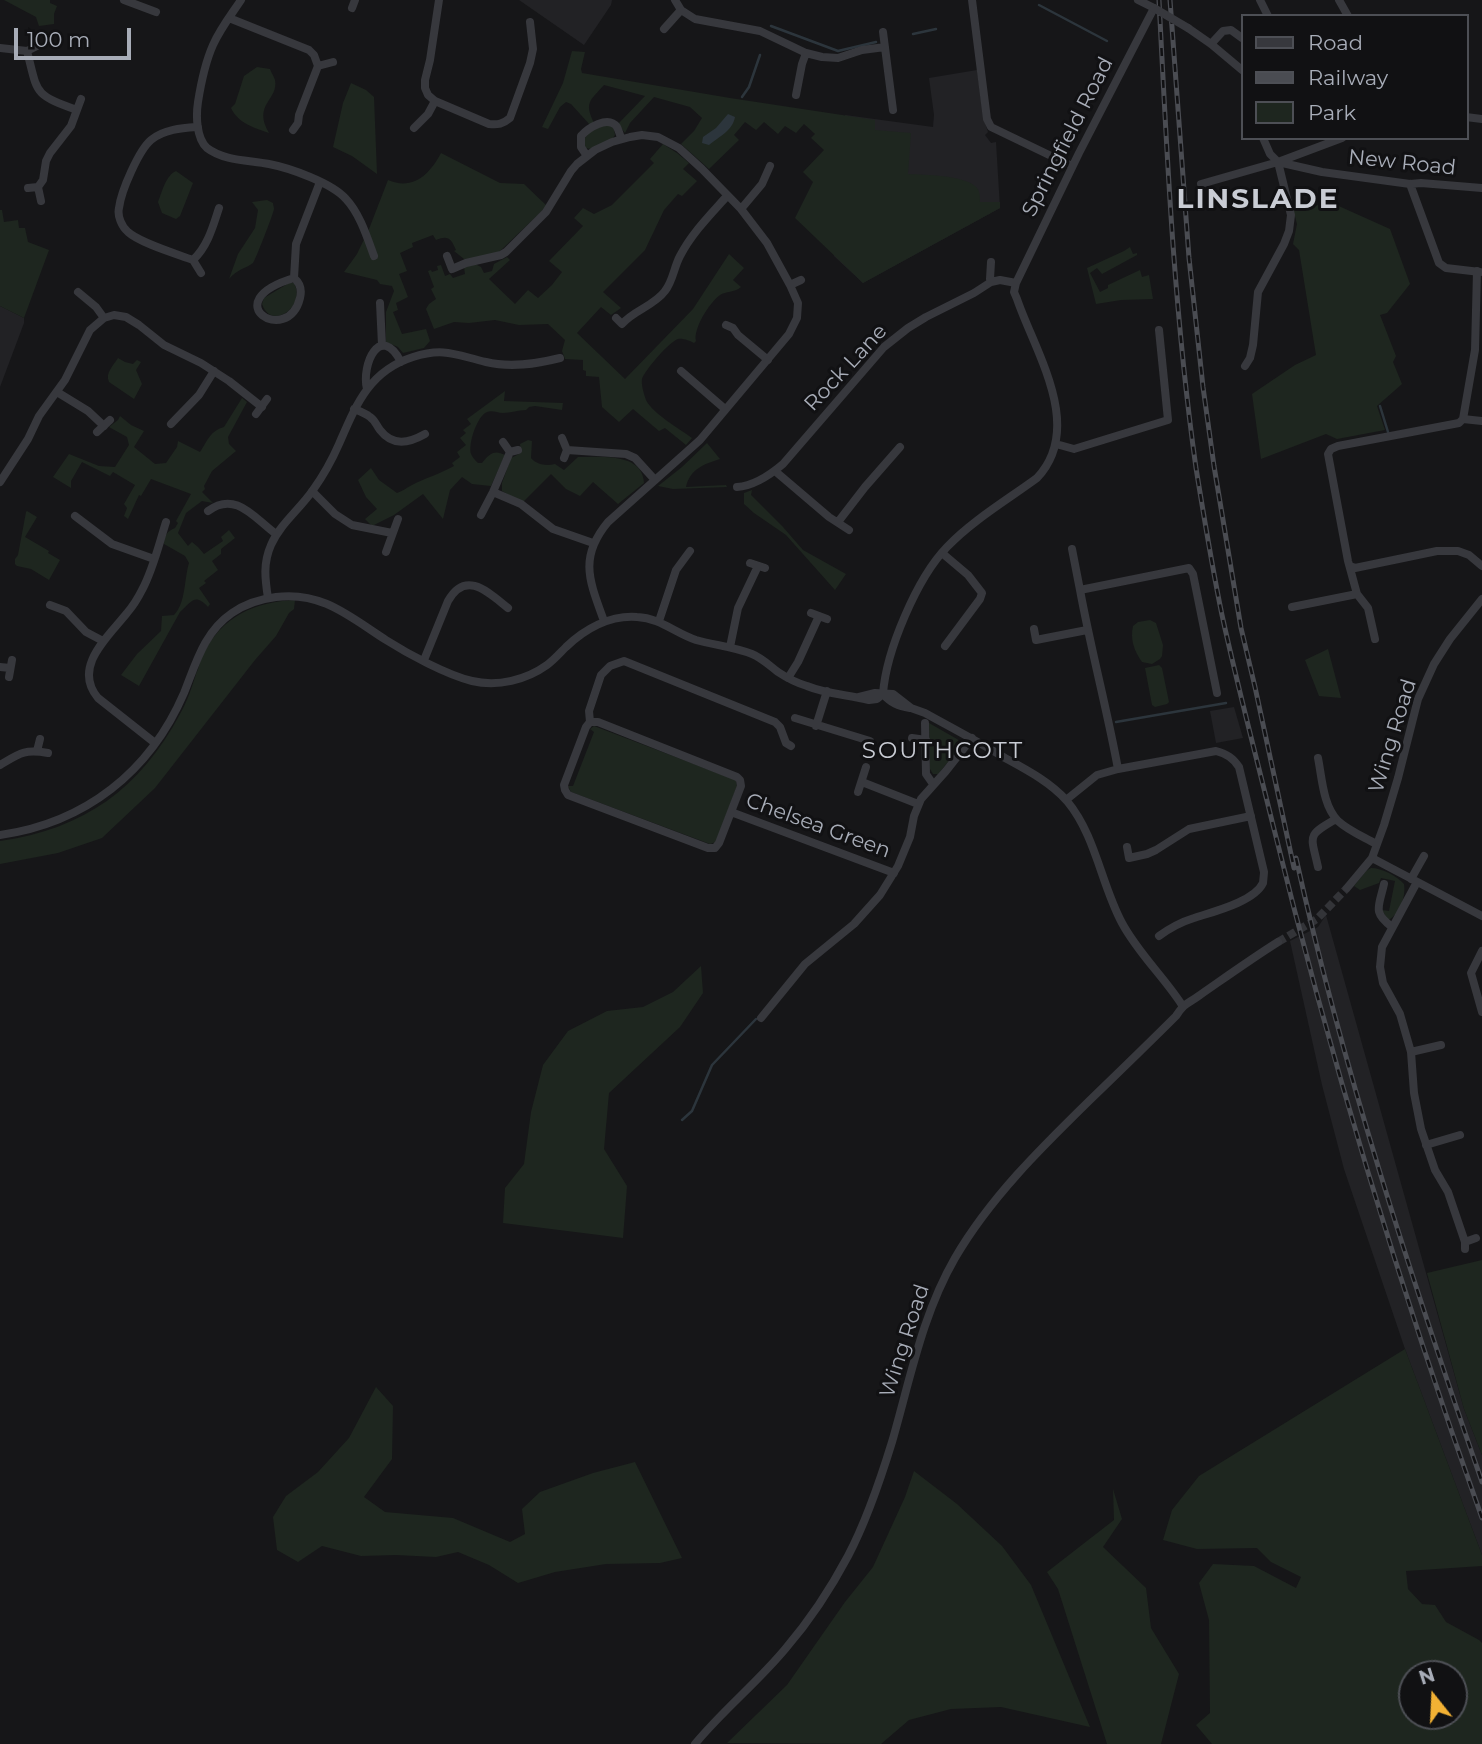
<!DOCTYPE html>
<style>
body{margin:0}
#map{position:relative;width:1482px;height:1744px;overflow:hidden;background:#161618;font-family:Montserrat,sans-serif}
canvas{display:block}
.legend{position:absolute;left:1241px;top:14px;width:228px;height:126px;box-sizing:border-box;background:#111113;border:2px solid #4d4f55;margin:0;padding:9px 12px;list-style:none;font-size:21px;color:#a8adb8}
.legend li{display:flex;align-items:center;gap:14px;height:35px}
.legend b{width:35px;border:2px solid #4d4f55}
.north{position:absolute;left:1398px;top:1660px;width:70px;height:70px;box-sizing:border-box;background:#111113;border:2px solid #4d4f55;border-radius:50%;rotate:342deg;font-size:19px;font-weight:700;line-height:28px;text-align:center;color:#a8adb8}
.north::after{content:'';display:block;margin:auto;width:24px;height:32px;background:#f2b134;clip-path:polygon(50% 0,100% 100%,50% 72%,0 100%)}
.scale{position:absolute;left:14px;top:28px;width:117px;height:32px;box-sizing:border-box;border:4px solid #a8adb8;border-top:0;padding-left:9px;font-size:21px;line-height:24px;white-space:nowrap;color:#a8adb8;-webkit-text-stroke:5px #111113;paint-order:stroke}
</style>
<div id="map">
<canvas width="1482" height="1744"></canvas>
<ul class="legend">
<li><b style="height:9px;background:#37383d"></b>Road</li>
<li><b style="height:9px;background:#4a4c52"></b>Railway</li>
<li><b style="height:19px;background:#1e261f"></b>Park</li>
</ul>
<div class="north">N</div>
<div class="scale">100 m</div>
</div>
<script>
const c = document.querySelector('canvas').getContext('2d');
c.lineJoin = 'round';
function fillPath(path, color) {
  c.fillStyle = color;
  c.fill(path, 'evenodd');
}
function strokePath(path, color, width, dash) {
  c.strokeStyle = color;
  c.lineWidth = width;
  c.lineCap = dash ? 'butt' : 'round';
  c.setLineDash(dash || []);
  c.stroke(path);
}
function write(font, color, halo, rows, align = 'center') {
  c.font = font + ' Montserrat,sans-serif';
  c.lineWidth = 6;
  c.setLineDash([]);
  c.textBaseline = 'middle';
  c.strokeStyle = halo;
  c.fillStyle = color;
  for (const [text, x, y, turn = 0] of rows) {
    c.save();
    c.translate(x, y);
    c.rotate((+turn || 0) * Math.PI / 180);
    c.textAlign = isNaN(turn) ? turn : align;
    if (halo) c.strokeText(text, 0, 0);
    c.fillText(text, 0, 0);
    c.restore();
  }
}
const built = new Path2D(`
 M519 0H612L611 5 584 45Z
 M977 70 984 120 988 132 985 135 991 143 996 142 1000 208 863 283 834 256 845 115 933 127 934 115 929 78Z
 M0 306 24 318V323L0 387Z
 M1234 707 1243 738 1216 743 1210 711Z
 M1326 915 1464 1409 1482 1455V1555L1405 1349 1344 1169 1322 1085 1290 941 1318 927Z`);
const green = new Path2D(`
 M4 0H50V3L57 6 54 14V24L39 26 36 17Z
 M572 51 585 52 581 69 582 73 730 98 875 120V130L911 133 908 174C925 175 962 175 975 186 980 190 980 196 980 202H1000V208L863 283 795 218 813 182 803 172 824 150 811 138 815 134 804 124 796 133 785 126 778 134 764 122 756 130 745 122 734 135 739 140 709 169 681 144 694 131 702 118 690 107 654 97 630 123 625 133 618 124 645 96 604 85C590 101 584 102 594 123L590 125 571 104 566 102 560 107 548 129 542 127 563 83Z
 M257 67 270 69C271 73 274 76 275 80 279 100 252 104 269 133 254 128 238 123 231 108L235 104 244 76Z
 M351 83 366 90 374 97 377 174 352 156 333 147 343 103Z
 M602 126H611L614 129 615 135 613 138 591 149 585 148 583 142C587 133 593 129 602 126Z
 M663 144 677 153 689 163 683 169 697 181 682 196 678 194 664 210 645 250 603 292 621 308 611 315 601 307 577 333 625 379 693 309 729 254 744 268 733 280 741 287C734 293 726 291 720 295 709 303 693 329 696 341L694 343C690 341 683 338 678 339 669 342 645 370 642 379 641 385 644 394 646 400 653 414 680 429 692 438L686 445 665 428 659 431 633 409 619 422 602 407 599 377 586 376V371L583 370V360L565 359 562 351 565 340 548 324 519 325 495 320 469 323 454 322 434 329 426 309 429 304 436 299 431 289 434 287 428 271 431 270 432 272 438 270 437 266 441 265 445 276 450 274 453 278 465 274 464 267 475 264 481 267 484 273 492 271 494 264 507 257 510 260 489 279 515 304 528 290 538 298 552 285 562 272 549 261 583 226 574 218 583 208 594 214 612 205 654 163 650 159Z
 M441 153 500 183 524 184 547 206 499 252 470 259H464L454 251 456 250C451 238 448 235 436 240L433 235 412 243 413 247 400 253 407 271 399 274 408 297 396 303 398 310 393 312 402 334 426 329 430 341 424 348 403 353 398 347 386 342V312L394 291 392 286 380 284 377 280 344 272 357 254 369 229 388 180C413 191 430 174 441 153Z
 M176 171 193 183 180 216 176 219 162 213 158 202C162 192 166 175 176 171Z
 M267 200 273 203C273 205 274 207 274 209 274 212 255 261 253 263 245 269 237 269 229 279L238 254 255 228 258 210 252 202Z
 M1332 203 1390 229 1410 284 1387 313 1380 315 1396 356 1393 362 1402 384 1377 406 1385 430 1337 439 1326 434 1261 459 1252 394 1295 365 1316 355 1299 250 1293 244 1297 224 1293 209Z
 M0 210H2L4 222 18 220 19 228H25L28 242 49 250 24 318 0 306Z
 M1130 247 1133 254 1137 253V255L1102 274 1097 268 1090 273 1100 292 1108 288V285L1140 270 1142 277 1149 275 1153 299 1121 300 1096 304 1087 268 1124 251Z
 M289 283H294C307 307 271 331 262 304L264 298Z
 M118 358 125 362 133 364 137 360 141 362 136 370 142 384 134 399 109 382C105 373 113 366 118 358Z
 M505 391 504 401 563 403 562 410 535 406 529 407 526 410C518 410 511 413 503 413 497 413 493 410 487 412 477 416 468 444 471 454 473 458 475 460 478 463H482C489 454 494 449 505 455L491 486 472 484 462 477 450 490 443 519 423 494 394 515 372 526 365 519 377 509 366 497 358 480 371 468 379 480 397 493C403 491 406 488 412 485 425 478 440 474 454 466L452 463 460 457 457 452 466 445 460 438 466 433 463 430 471 424 467 419Z
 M242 398 247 402 228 437 229 444 236 451 212 471 204 486 205 489 202 492 213 503 202 501 186 513 178 533 188 546 192 542 198 547 204 554 223 541 221 537 229 530 235 538 221 549V554L212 561 218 570 204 581 206 583 199 588 210 604 208 607C195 593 192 601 180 612L139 686 121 675 137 654 161 631 162 616 174 615C186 603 184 579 189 563L185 556 164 544C164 536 167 531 175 528L178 523 176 521 191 494 151 479 141 496 139 495 128 519 124 516 127 508 124 504 135 485 113 472 110 476 82 462 71 481V488L53 477 69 454 99 466 115 467 129 445 127 437 109 427 118 420 120 416 131 425 144 431 134 447 155 464 166 463 177 447 178 441 200 452C207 441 211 430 224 427Z
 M528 440 532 441 531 458C537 465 546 466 555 464L564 470 578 457C599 457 643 452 644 483L618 504 593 482 580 496 566 489 551 474 522 503 502 491V483L511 458 521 453 520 444Z
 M707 443 720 459C704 464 690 469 686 487L726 485 727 487 673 489 658 486 682 467Z
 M752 490 751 495 783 527 803 550 846 574 835 590 786 535 754 513 744 504V493Z
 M27 511 37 517 25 537 49 551 48 553 60 560 49 580 31 569 17 566 15 564V559L18 555 26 512Z
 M295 600 294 609 289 613 276 636 255 660 155 788 102 838 58 853 0 864V841C84 829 140 789 180 714 187 702 192 687 196 674 199 668 200 660 203 654 223 616 254 602 295 600Z
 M1150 620 1156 623 1163 645 1162 656 1160 659 1152 664 1142 662C1134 651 1130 639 1133 626L1138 622Z
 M1328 649 1341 698 1319 696 1305 660Z
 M1159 665 1162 668 1169 702 1167 704 1155 707 1152 705 1145 668Z
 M929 723 957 739 960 742V748L938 774H933L930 769Z
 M594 726 736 780 737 786 716 842 710 844 571 792 568 786H573L594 732 590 729Z
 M1371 868C1382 868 1397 876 1404 884 1406 896 1400 915 1388 920L1382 910 1389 911 1395 881 1381 878 1379 883 1360 890 1354 886 1366 871Z
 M701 966 703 993 680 1027 609 1093 604 1149 627 1186 623 1238 503 1223 505 1188 524 1164 531 1112 543 1065 568 1031 607 1011 643 1007 673 992Z
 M1482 1260V1455L1464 1409 1427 1273Z
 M1405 1349 1482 1555V1566L1406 1571 1408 1589 1422 1604 1435 1605 1446 1622 1479 1640 1482 1643V1744H1212L1196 1725 1210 1713 1209 1620 1199 1583 1213 1564 1254 1566 1296 1588 1301 1577 1271 1562 1257 1548 1197 1549 1163 1540 1172 1510 1199 1476ZM1454 1674V1716H1412V1674Z
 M376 1387 393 1406 392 1459 364 1497 385 1512 453 1518 510 1542 525 1534 522 1509 540 1492 593 1473 635 1462 682 1558 660 1563 606 1564 555 1572 518 1583 489 1565 458 1552 436 1557 396 1555 361 1556 322 1546 298 1562 277 1550 273 1517 286 1496 318 1472 349 1438Z
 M914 1471 957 1504 1002 1546 1031 1585 1090 1727 1001 1707 951 1709 909 1720 881 1744 727 1743 787 1685 845 1602 873 1567 905 1497Z
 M1113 1489 1122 1519 1103 1547 1146 1588 1151 1628 1179 1674 1161 1744H1107L1058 1589 1047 1572 1114 1520Z`);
const water = new Path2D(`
 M728 114 735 117C733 130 719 137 709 145L702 143 703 137 716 128Z`);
const stream = new Path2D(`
 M1039 5 1107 41
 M771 26 838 51 876 42
 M913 34 936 29
 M742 97 749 87 760 55
 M1380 406 1388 432
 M1116 722 1226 703
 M682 1120 692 1111 712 1065 756 1019`);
const minorTunnel = new Path2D(`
 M1278 942 1317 919 1347 888`);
const minor = new Path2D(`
 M124 0 156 12
 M241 0C231 15 220 29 213 45 205 63 201 83 198 102 196 115 196 138 207 148 224 161 249 160 269 164 290 168 332 183 346 199 360 214 367 237 374 256
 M439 0 430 60 425 80V88L428 95 435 101 489 124C498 125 503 124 510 118L530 63 533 49 530 22
 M675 0 681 10 695 19 760 31 806 53 822 57 838 58 862 50 885 47
 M972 0 987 119 991 127 1072 166
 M1260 0 1268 16
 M1339 0 1348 16
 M352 8 355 0
 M229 18 309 50 314 55 318 66 299 115 298 123 293 130
 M1188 28 1211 44 1242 70
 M664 29 681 10
 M883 32 893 110
 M1211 44 1223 31 1231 30 1242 38
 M0 48 27 51 37 46
 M27 51C38 94 33 94 77 110
 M318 66 333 62
 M796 95 802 64 806 53
 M1466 117 1482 119
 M198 127C183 128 164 129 151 140 139 150 121 191 119 208 117 216 122 227 128 232 140 243 177 254 193 260 208 246 213 226 219 208
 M414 128 428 114 435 101
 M587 156 581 147V136C588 128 608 115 617 127 618 129 621 137 621 139
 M1278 162 1322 172 1410 184 1421 183 1482 188
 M1201 184 1278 162 1342 138
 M1410 184 1439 263 1446 268 1480 272
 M28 188 38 187
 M41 201 38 187 43 180 46 161 50 153 71 126 81 99
 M741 209 762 184 770 166
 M447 256 452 269 466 263 501 255 506 252 546 212 571 171 577 164 595 150 612 142 630 137 642 135 658 137 679 148 702 169 741 209 767 243 790 285 798 303 797 318 789 334 700 440 608 522C578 558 590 582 604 621
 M193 260 201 273
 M991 262 990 279 991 282
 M294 278C214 302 288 347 300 298 302 290 300 283 294 278L296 244 320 182
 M790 285 801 280
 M380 303 382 345
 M104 318 114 315 126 317 139 325 164 345 201 363 229 381 262 407
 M616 318 622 324C634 310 654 306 665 291 673 281 674 267 680 256 692 233 710 215 727 196
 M726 325 733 328 738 335 768 360
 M1245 366 1250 358 1253 345 1258 292 1284 244 1289 231 1291 215 1278 162 1270 154 1263 138
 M681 371 725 409
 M367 389C361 365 380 322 401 362
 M57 392 88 411 104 426
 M354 409C359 411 365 413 370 417 375 420 376 425 380 430 393 447 409 443 425 434
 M256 414 267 399
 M1463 419 1475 350 1477 271
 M1463 419 1482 421
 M171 424 199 395 214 371
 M97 432 110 420
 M562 438 567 450 564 458
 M503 442 510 452 518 450
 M1056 444 1074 449 1168 420 1159 330
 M567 450 626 454 635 458 655 480
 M775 471 829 517 849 530
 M0 482 28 439 39 416 65 380 90 330 104 318 96 307 78 292
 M737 487C754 486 770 475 783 464L884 347 908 328 926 317 974 293 991 282 1000 280 1016 283
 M312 491 335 514 352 525 392 533
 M493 492 521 504 553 529 593 543
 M208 511C236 490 255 519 276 534
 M481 515 493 492 510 452
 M75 516 112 544 154 559
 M838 522 865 487 900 447
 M1072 549 1080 590
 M386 552 398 519
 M942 553 968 575 982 593 980 599 945 646
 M750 563 765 568
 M1350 566 1355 568 1437 551H1458L1469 555 1482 566
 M268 598C265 579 263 563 271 545 280 524 300 509 313 490 323 476 332 460 339 444 356 405 369 371 413 357 444 347 456 355 486 362 511 368 536 364 560 358
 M50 605 66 611 86 632 103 641
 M1292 607 1357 594
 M811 613 827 619
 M659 621 676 570 690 551
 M1034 629 1036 640 1087 630
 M1375 639 1368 608 1357 594 1348 561 1328 454 1331 449 1338 446 1459 423 1463 419
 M730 647 738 608 758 566
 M424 660 448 601C466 569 489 593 508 608
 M0 667 10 668
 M9 677 12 660
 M788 678 798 662 819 616
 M883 694C886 651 917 578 947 547 973 520 1007 500 1037 478 1085 427 1035 352 1017 299L1014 292 1016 283 1079 153 1154 8 1138 0
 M883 694C891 703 898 706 910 708
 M859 697 875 693 893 694 911 708 925 713C952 728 979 742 1005 758 1027 770 1050 782 1067 801 1096 836 1101 884 1122 923 1138 953 1164 977 1182 1005
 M795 718 870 741
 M590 722H598L737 777 740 780 741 786 719 843 715 848H708L568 795 565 790 564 785 586 727Z
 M590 722 589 711 601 675 610 666 624 661 775 722 780 727 786 743 791 746
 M925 723 926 774 933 784
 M816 726 827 691
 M912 738 926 740
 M155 743 98 698C72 667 108 637 127 613 133 606 138 598 142 590 153 570 159 544 166 522
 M37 751 40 739
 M1318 758C1322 778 1323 806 1338 821 1349 831 1364 837 1376 844
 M0 765C20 753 24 749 48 753
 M1118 769C1107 709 1091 650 1080 590L1189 568 1193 574 1217 693
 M862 782 918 804
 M858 792 866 767
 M1066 800 1097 775 1118 769 1216 751C1227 754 1233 758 1239 767L1264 872C1264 873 1263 883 1263 883 1254 902 1212 912 1194 918 1181 922 1170 928 1159 936
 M731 812 894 873
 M0 835C85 823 150 772 184 693 196 663 204 632 232 613 245 604 260 599 276 597 322 591 350 617 386 640 408 654 447 675 472 681 498 687 526 680 547 665 554 660 560 653 566 647 585 629 610 615 637 617 660 618 675 633 696 640 714 645 734 647 752 654 762 658 770 666 778 672 787 678 797 683 807 686 826 694 849 695 869 700L877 699 883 694
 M1127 847 1129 858 1147 854 1156 850 1189 829 1251 816
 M1372 858 1482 916
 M1318 867C1311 835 1306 836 1336 819
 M1411 879 1424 856
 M1417 882 1382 947 1380 967 1383 983 1400 1014 1411 1052 1414 1093 1421 1129 1435 1170 1448 1192 1465 1242V1249
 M1384 884C1379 907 1372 912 1392 927
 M1347 888 1372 858 1384 825 1398 778 1418 699 1434 664 1450 639 1482 599
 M1482 951 1471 973 1482 1012
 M761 1018 805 964 854 924 880 895 898 866 910 837 914 816 921 799 946 771 972 738
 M1411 1052 1441 1045
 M1426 1145 1460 1135
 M1465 1242 1476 1238
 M695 1744C723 1710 758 1682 786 1648 810 1620 831 1588 848 1556 867 1520 880 1481 892 1442 910 1380 922 1315 955 1258 990 1198 1040 1149 1089 1101 1118 1073 1147 1045 1176 1016 1185 1002 1188 1004 1200 995 1226 977 1251 959 1278 942`);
const rail = new Path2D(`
 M1159 0C1167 157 1174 312 1196 468 1204 517 1212 567 1222 615 1237 684 1255 752 1272 821 1330 1057 1400 1289 1482 1518
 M1170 0 1189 258 1203 387 1214 466 1241 628 1255 687 1294 868
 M1296 858C1343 1070 1411 1277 1482 1482`);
const minorBridge = new Path2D(`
 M1154 8 1188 28`);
const streetNames = [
 ["Springfield Road",1068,137,-63],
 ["New Road",1402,163,6],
 ["Rock Lane",846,368,-47],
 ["Wing Road",1393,736,-73],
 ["Chelsea Green",818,826,20],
 ["Wing Road",905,1341,-72]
];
const neighbourhoodNames = [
 ["SOUTHCOTT",943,751]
];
const districtNames = [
 ["LINSLADE",1258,200]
];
fillPath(built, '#222225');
fillPath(green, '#1e261f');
fillPath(water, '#2c353c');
strokePath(stream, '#2c353c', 2.5);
strokePath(minorTunnel, '#333438', 8, [8, 4]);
strokePath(minor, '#37383d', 8);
strokePath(rail, '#4a4c52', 5);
strokePath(rail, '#111113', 2.5, [8]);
strokePath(minorBridge, '#37383d', 8);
write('21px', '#a8adb8', '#111113', streetNames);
c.letterSpacing = '2px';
write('23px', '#c9ccd4', '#111113', neighbourhoodNames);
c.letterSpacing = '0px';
c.letterSpacing = '2px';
write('bold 28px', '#c9ccd4', '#111113', districtNames);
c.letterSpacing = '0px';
</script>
